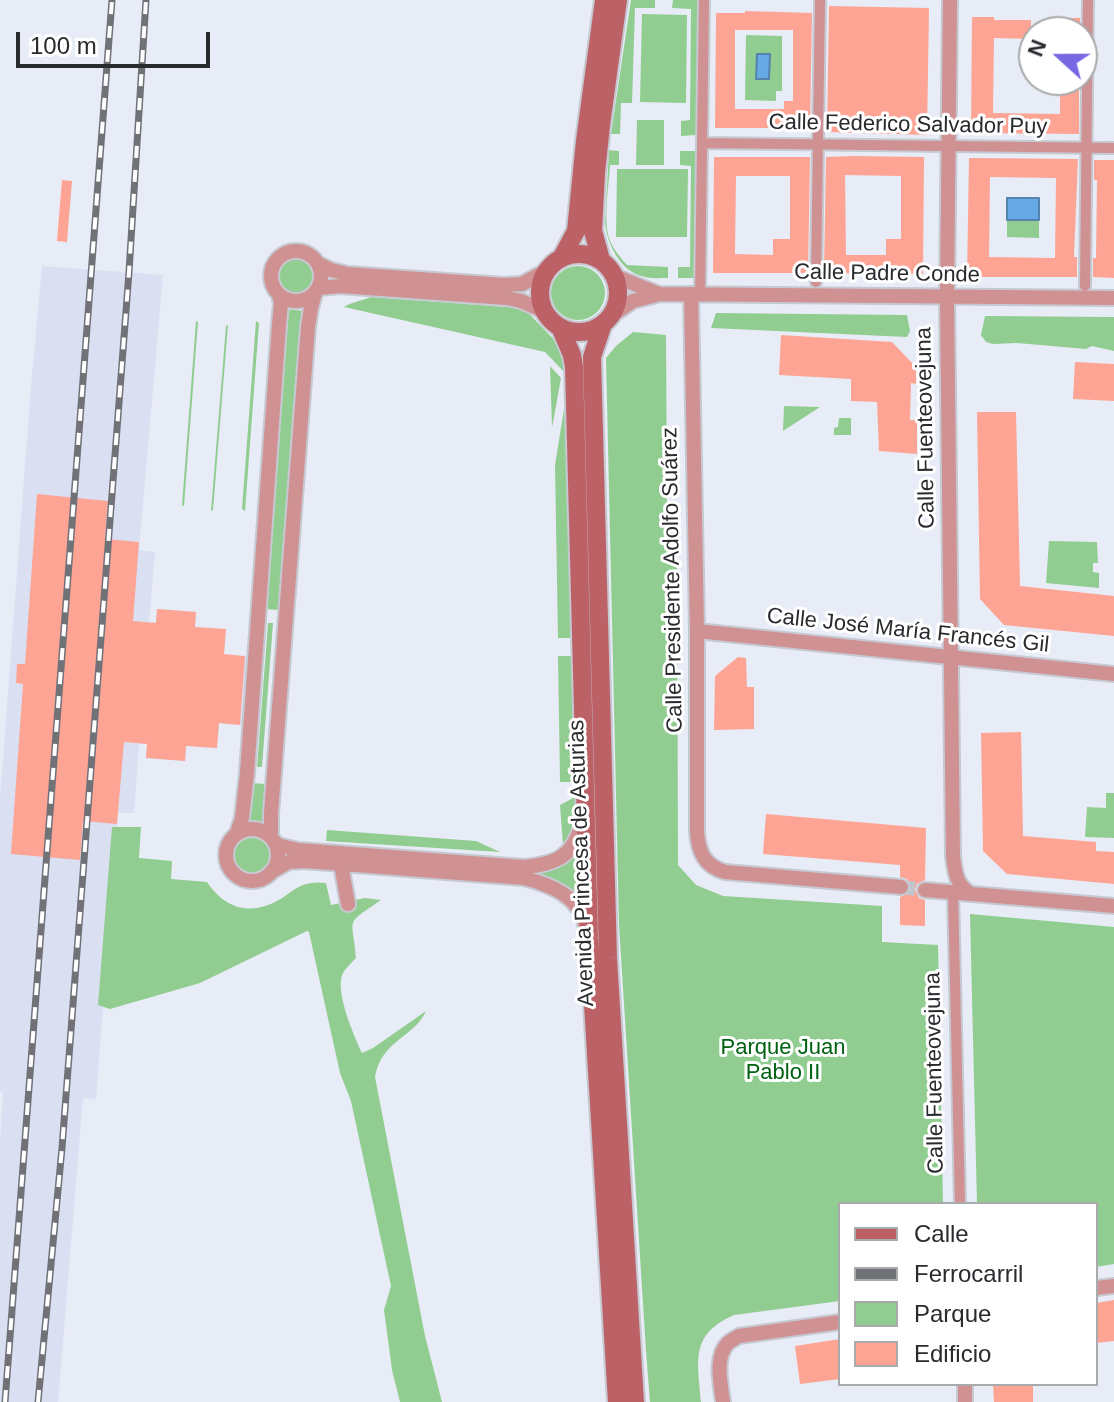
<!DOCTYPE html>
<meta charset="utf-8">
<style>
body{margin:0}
#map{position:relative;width:1114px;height:1402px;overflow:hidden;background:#e8ecf6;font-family:Helvetica,sans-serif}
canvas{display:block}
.legend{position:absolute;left:838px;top:1202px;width:260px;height:184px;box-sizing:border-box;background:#fff;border:2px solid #a9aaab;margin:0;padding:10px 14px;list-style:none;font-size:24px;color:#292a2e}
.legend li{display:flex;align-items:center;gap:16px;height:40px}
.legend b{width:40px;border:2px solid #a9aaab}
.north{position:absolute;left:1018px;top:16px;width:80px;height:80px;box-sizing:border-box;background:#fff;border:2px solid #a9aaab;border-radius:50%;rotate:291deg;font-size:22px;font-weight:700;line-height:32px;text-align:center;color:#292a2e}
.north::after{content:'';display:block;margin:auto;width:28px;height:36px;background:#7868e3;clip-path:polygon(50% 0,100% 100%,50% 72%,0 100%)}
.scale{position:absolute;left:16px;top:32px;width:194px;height:36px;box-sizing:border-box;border:4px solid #292a2e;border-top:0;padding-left:10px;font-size:24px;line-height:28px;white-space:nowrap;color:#292a2e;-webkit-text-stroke:6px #fff;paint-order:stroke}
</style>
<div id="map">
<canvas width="1114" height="1402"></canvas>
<ul class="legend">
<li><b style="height:10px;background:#bc6267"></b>Calle</li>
<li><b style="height:10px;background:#707278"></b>Ferrocarril</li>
<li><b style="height:22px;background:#91cd90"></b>Parque</li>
<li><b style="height:22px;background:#fda494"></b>Edificio</li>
</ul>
<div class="north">N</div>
<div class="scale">100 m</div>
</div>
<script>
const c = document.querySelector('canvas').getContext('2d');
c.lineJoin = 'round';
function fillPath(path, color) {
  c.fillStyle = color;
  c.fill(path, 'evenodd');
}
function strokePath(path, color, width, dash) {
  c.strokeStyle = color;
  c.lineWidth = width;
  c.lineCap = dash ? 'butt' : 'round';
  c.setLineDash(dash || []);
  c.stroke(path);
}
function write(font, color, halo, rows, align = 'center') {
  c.font = font + ' Helvetica,sans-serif';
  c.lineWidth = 6;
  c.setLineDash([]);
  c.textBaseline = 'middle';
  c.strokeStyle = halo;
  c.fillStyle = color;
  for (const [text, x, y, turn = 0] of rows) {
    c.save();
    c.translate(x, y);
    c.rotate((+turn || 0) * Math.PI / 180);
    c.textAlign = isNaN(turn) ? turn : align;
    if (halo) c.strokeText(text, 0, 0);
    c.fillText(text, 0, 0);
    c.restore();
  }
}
const built = new Path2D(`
 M42 266 163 275 139 550 155 552 149 622H156L157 609 196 612 195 637 226 629 224 655 253 657 248 726 219 723 217 748 193 747 194 737 187 736 185 761 146 758 147 744H139L134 813H118L96 1099 83 1098 58 1402H0V1141L3 1092 0 1091V799L31 386Z`);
const green = new Path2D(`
 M631 0H655V8H635L632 103H621L620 134H611Z
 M673 0H698L696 135 681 136V121L690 120 691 9 672 8Z
 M642 14 687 15 686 103 640 102Z
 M746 35 782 36V91H776V101L745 100Z
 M637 120H664V165H636Z
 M609 150 619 151V165H610C609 186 603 218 609 238 612 248 620 257 627 265L668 267V278C659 278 649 279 641 276 620 270 607 244 605 223Z
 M680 151H696L695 278H678V267H690L691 166 680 165Z
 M617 169H688L687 237H616Z
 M1007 220H1039V238L1007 237Z
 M278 276a18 18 0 1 1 36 0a18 18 0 1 1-36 0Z
 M551 293a27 27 0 1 1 54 0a27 27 0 1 1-54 0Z
 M371 297 520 308C531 314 532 317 540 325 560 346 562 346 568 376L545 352 344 307C351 302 362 301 371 297Z
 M286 309 303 311 279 610 264 609Z
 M716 313 907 315 910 331 907 337 711 328Z
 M985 316 1114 317V351L1092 346 1086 349 1017 343 993 344 986 342 981 335Z
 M196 321 198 322 184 506 182 505Z
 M256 321 259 323 245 511 242 509Z
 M228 325 213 510 211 511 226 326Z
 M633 332 666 335 667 510 677 511 678 865 696 885 723 896 882 906V942L938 945 943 1204H840V1301L734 1315C689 1335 698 1361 701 1402H650L646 1351 619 925 606 358 616 346Z
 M550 366 561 378 552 428Z
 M567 391 573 638H558L555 465Z
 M784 406 820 407 783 431Z
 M839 418H851V435H834V428L838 427Z
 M1049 541 1097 542 1098 563H1093V572L1099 573V588L1046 583Z
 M268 623H273L262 767H257Z
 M558 656H573L576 782H560Z
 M251 783 267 784 263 823 253 820 247 821Z
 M1106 793H1114V838L1085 837 1087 807 1106 808Z
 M577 796C577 815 575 830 563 845L560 805Z
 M112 827H141L139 858 172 861 171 879 207 882C221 903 242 915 268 905 291 897 296 879 326 883L331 905 365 898 381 900C343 926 353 916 356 958 352 962 346 968 343 973 334 990 354 1036 362 1053L373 1048 426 1011C414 1038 381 1040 375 1077L425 1336 442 1402H400L392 1370 384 1310 391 1286 351 1101 340 1073 309 932 307 931 200 983 110 1009 98 1005Z
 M327 830 476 841 500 852 326 841Z
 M234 856a18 18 0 1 1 36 0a18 18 0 1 1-36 0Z
 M577 852 578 901C566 888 554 881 538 874 555 870 566 864 577 852Z
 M970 914 1114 927V1264L1096 1267V1204H977Z`);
const water = new Path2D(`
 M757 54H770L769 79H756Z
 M1007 198H1039V220H1007Z`);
const building = new Path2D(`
 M829 6 929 8 927 135 827 132Z
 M745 11 812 13 810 128H715L716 13H745ZM735 30H793V101H784V109H735Z
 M972 17H994V20H1031V39L994 38 993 113 1060 114V80H1079V134L971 133Z
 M1061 18H1080V32H1061Z
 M854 156 924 157 923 274 824 273 826 157ZM845 175 901 176V239H886V255H846Z
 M714 157H810L808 273H713ZM736 176H790V239H773V255L735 254Z
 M969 158 1078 159 1074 257H1077V277H967ZM990 177 1056 178 1055 258 989 257Z
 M1094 160H1114V278L1093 277V258H1096L1097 180H1094Z
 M62 180 72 181 67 242 57 241Z
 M781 335 892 342 916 367V384L911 383 910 420H917V454L879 451 877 402 851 401V379L779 375Z
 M1075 362 1114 364V401L1073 399Z
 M977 412H1016L1020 586 1114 596V636L1004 625 980 599Z
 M37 494 108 501 105 539 139 542 133 621 156 623 157 609 196 612 195 627 226 629 224 654 245 656 240 725 219 723 217 748 186 746 185 761 146 758 147 744 124 742 117 824 83 821 80 860 11 854 23 684 16 683 17 664H25Z
 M738 657 746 658 747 687H754V729L714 730 715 676Z
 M1021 732 1023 836 1096 842V851L1114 852V884L1007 874 983 851 981 733Z
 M766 814 926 828 925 880 917 884 915 890 919 898 925 900V926L900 925V897L909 893 911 887 907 879 900 877V865L763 854Z
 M1114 1300V1341L1096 1343V1303Z
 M840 1339V1379L800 1384 795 1346Z
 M993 1384H1033V1402H994Z`);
const minorTunnel = new Path2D(`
 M901 887 925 890`);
const pedestrian = new Path2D(`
 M702 143 1114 148
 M816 282 820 0
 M1085 286 1088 0
 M700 294 704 0
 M953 892 960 1204`);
const minor = new Path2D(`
 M950 0 947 297 953 856C955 873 956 885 971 894
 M271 276a25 25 0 1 1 50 0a25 25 0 1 1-50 0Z
 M319 264 331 270 348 274 504 285 522 284 546 271
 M615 276 659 294
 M319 288 340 286 507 298 521 301 544 311
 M691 294 697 631V831C698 851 704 866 725 872L901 887
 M611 316 633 301 660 294 1114 298
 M697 631 1114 674
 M226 855a26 26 0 1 1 52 0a26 26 0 1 1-52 0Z
 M237 833 242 818 247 773 279 325 281 303 279 295
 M271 836V813L308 327 311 308 315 293
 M275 843 281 846 299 850 524 867C557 864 573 856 582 824
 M341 864 348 904
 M271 872 289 862 304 861 524 878C551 885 579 896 586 926
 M925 890 1114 906
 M1096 1288 1114 1286
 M965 1384V1402
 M723 1402C721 1385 714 1357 728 1343 729 1342 737 1337 739 1336L840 1322`);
const secondary = new Path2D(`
 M540 293a39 39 0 1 1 78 0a39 39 0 1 1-78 0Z
 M562 257 576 231 585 141 604 0
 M601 260 593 231 596 173 601 125 618 0
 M603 324 592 357 608 958 635 1402
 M560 327 572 355 574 367 589 938 617 1402`);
const rail = new Path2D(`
 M5 1402 112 0
 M38 1402 62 1148 129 272 146 0`);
const streetNames = [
 ["Calle Federico Salvador Puy",908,125,1],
 ["Calle Padre Conde",887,274,1],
 ["Calle Fuenteovejuna",926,428,-91],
 ["Calle Presidente Adolfo Suárez",673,580,-91],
 ["Calle José María Francés Gil",908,631,6],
 ["Avenida Princesa de Asturias",582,863,-92],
 ["Calle Fuenteovejuna",935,1073,-91]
];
const parkNames = [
 ["Parque Juan",783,1048],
 ["Pablo II",783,1073]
];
fillPath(built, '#dae0f1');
fillPath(green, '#91cd90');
fillPath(water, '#67a9e4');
strokePath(water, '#5483ad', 2);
fillPath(building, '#fda494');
strokePath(minorTunnel, '#c2c5ce', 14, [14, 7]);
strokePath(pedestrian, '#c6c9d2', 14);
strokePath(minor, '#c6c9d2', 18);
strokePath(secondary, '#c6c9d2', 22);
strokePath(pedestrian, '#d09192', 10);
strokePath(minor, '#d09192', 14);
strokePath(secondary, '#bc6267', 18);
strokePath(rail, '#707278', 7);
strokePath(rail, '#fff', 4, [12]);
write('22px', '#292a2e', '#fff', streetNames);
write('22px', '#006210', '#fff', parkNames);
</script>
